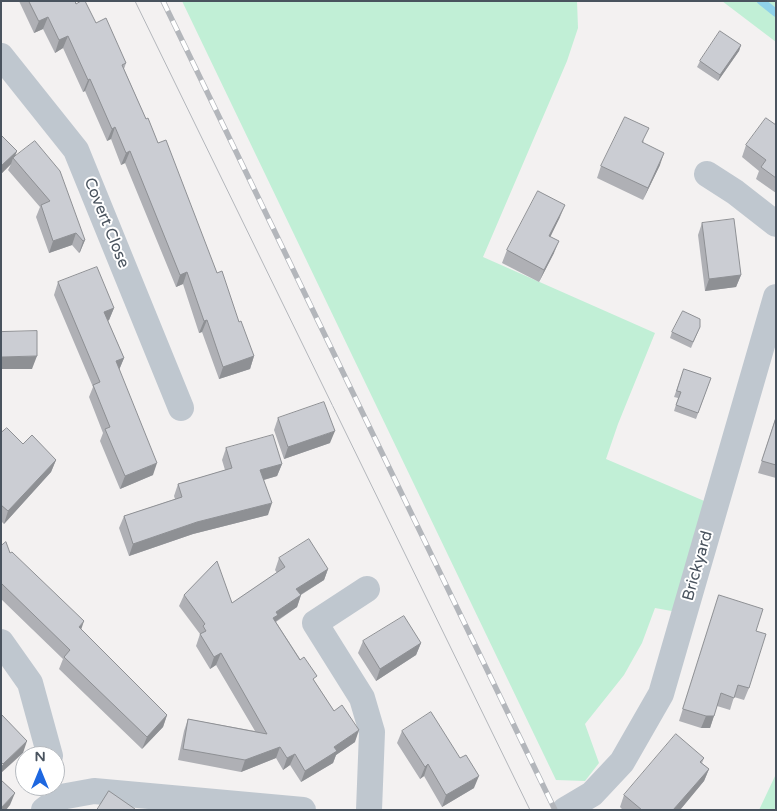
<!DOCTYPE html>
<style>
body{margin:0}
#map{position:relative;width:777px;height:811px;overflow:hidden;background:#f3f1f1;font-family:"Varela Round",sans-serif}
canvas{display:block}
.frame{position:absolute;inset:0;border:2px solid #49535e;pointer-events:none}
.north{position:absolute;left:15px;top:746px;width:50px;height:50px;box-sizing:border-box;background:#fff;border:1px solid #b6babf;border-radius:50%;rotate:0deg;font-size:14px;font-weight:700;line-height:20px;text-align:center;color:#49535e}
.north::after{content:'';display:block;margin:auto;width:18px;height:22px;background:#1e67e0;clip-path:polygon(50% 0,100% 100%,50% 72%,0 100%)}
</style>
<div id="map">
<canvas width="777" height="811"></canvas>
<div class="frame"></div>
<div class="north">N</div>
</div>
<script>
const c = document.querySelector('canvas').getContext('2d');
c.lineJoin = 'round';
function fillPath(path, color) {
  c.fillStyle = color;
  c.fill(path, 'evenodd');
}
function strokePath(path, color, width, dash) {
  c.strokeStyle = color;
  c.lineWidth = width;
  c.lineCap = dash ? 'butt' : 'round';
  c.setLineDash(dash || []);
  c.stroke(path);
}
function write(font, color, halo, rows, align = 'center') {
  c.font = font + ' "Varela Round",sans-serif';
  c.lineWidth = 4;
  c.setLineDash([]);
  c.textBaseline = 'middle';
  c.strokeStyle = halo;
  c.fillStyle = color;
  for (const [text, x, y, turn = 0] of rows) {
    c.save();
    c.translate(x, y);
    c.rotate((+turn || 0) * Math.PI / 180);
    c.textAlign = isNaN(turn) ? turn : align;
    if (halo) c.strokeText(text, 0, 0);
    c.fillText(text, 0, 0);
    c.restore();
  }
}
const green = new Path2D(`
 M182 1H577L578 28 567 61 483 257 655 333 618 424 606 459 709 503 677 612 655 608 642 643 624 675 585 724 599 763 585 781 556 780Z
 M722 1H776V42Z
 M776 774V810H759Z`);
const stream = new Path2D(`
 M761 1 776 13`);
const street = new Path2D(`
 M1 56 76 150 181 408
 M707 174 735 192 776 224
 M367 589 315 623 362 698 372 732 369 810
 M1 642 30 683 50 756
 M44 810 61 797 94 791 303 810
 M565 810 592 794 622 762 661 694 776 297`);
const tram = new Path2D(`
 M135 1 530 810`);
const rail = new Path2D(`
 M163 1 555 810`);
const wall = new Path2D(`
 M19 1H75L76 4 96 23 126 63 124 69 146 119 158 143 217 273 254 356 250 369 219 379 202 332 199 333 183 284 176 287 125 163 121 165 111 139 107 141 85 91 83 92 63 48 55 53 43 29 34 33Z
 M741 45 739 51 718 81 697 67 700 61Z
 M776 125V193L756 179 759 171 742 157 746 145Z
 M1 135 17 151 14 157 85 240 80 252 79 253 72 245 49 253 36 217 40 207 8 170 11 164 1 174Z
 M644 140 643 143 660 165 643 200 597 178 601 166Z
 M560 217 550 236 554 253 539 282 502 263 507 250Z
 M702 223 741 275 736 287 705 291 698 235Z
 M58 282 114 308 109 320 108 321 124 358 119 370 153 475 120 489 100 441 103 433 89 397 93 387 54 295Z
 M700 327 691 348 670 338 672 332Z
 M684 369 711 378 696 419 674 411 678 398 674 397Z
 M776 416V478L758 473Z
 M278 418 330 443 284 459 274 430Z
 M1 433 23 444 56 460 51 472 4 524 1 521Z
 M226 448 282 464 277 476 264 480 268 515 193 534 129 556 119 528 124 516 175 499 174 496 178 484 225 470 222 460Z
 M1 546 10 553 81 630 167 715 163 727 142 749 59 669 63 659 1 599Z
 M279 558 328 569 324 580 301 595 297 607 276 622 334 711 355 742 336 755 333 763 301 782 290 765 283 770 276 758 241 772 178 760 184 731 188 719 255 731 216 665 210 669 196 646 200 634 179 606 184 595 232 603 277 573 275 570Z
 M719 595 756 631 749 688 744 700 734 697 730 710 717 706 710 728H701L679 721Z
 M363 641 421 643 416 655 376 681 358 653Z
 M402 731 474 788 442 807 424 776 420 779 397 743Z
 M704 758 702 763 709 769 704 781 680 810H623L620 807 624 795Z`);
const shadedWall = new Path2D(`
 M48 17 43 29 34 33 39 21Z
 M68 36 63 48 55 53 59 40Z
 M741 45 739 51 718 81 720 75Z
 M90 79 85 91 83 92 88 80Z
 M115 127 111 139 107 141 112 129Z
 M17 151 14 159 13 158 11 164 1 174V166Z
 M130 151 125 163 121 165 126 153Z
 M664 153 660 165 643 200 648 188Z
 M565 205 560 217 545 248 549 236Z
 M76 233 72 245 49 253 53 241Z
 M85 240 80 252 79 253 83 241Z
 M559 241 554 253 539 282 544 270Z
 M187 272 183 284 176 287 180 275Z
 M741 275 736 287 705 291 709 279Z
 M114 308 109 320 100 324 104 312Z
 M207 320 202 332 199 333 204 321Z
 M37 356 32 369H1V357Z
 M254 356 250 369 219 379 223 367Z
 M124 358 119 370 116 361Z
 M335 431 330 443 284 459 288 447Z
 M56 460 51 472 4 524 8 511Z
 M157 463 153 475 120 489 125 476Z
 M282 464 277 476 256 482 260 470Z
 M272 503 268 515 193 534 129 556 133 544 197 522Z
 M328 569 324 580 292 600 296 589Z
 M301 595 297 607 276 621 274 627 269 630 276 612Z
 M84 621 80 633 79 627Z
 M421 643 416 655 376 681 380 669Z
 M221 653 216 665 210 669 214 657Z
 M167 715 163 727 142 749 147 737Z
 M706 716H714L710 728H701Z
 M359 730 355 742 336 755 333 763 301 782 305 771 334 747Z
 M27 741 23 753 1 773V767L3 764Z
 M280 747 276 758 241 772 245 760Z
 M295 754 290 765 283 770 287 758Z
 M428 764 424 776 420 779 425 767Z
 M709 769 704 781 680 810H673Z
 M479 776 474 788 442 807 446 795Z
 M15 793 10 805 6 810H1V808Z`);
const building = new Path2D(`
 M29 1H75L76 4 81 1H85L96 23 106 18 126 63 122 65 146 119 148 118 158 143 166 140 217 273 222 271 239 322 241 321 254 356 223 367 207 320 204 321 187 272 180 275 130 151 126 153 115 127 112 129 90 79 88 80 68 36 59 40 48 17 39 21Z
 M720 31 741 45 720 75 700 61Z
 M625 117 649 128 642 142 664 153 648 188 601 166Z
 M766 118 776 125V178L761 167 766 160 746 145Z
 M1 135 17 151 1 166Z
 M35 141 60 171 85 240 83 241 76 233 53 241 41 205 50 201 13 158Z
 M538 191 565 205 549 236 559 241 544 270 507 250Z
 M734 219 741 275 709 279 702 223Z
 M97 267 114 308 104 312 124 358 116 361 157 463 125 476 105 429 110 427 93 385 100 382 58 282Z
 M683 311 700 319V327L693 342 672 332Z
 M37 331V356L1 357V332Z
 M684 369 711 378 698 413 676 405 681 392 677 391Z
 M324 402 335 431 288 447 278 418Z
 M776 418V465L762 461Z
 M7 428 23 444 32 435 56 460 8 511 1 505V433Z
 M273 435 282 464 260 470 272 503 197 522 133 544 124 516 182 497 178 484 232 468 226 448Z
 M309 539 328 569 296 589 301 595 276 612 278 615 273 618 300 660 304 657 317 676 313 679 334 711 342 705 359 730 334 747 337 751 305 771 295 754 287 758 280 747 245 760 183 749 188 719 267 734 221 653 214 657 200 634 206 631 203 626 205 624 184 595 217 561 232 603 285 567 279 558Z
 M6 542 10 553 12 552 84 621 79 627 167 715 147 737 64 657 70 650 1 583V546Z
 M719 595 763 609 756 631 766 634 749 688 738 685 734 698 721 693 714 716H706L683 709Z
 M404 616 421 643 380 669 363 641Z
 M431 712 460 758 466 755 479 776 446 795 428 764 425 767 402 731Z
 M1 714 27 741 3 764 1 762Z
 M676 734 704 758 700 762 709 769 673 810H642L624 795Z
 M1 780 15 793 1 808Z
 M109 791 135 809V810H97Z`);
const streetNames = [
 ["Covert Close",106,223,68],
 ["Brickyard",698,566,-74]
];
fillPath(green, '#c1efd6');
strokePath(stream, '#90d2ea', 8);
strokePath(street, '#bfc7cf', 26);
strokePath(tram, '#b3b6bb', 1);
strokePath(rail, '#b3b6bb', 5.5);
strokePath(rail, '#fff', 4, [11]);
fillPath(wall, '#afb0b5');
fillPath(shadedWall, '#8e9094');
fillPath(building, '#cbcdd3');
strokePath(building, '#8e9094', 1);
write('16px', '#49535e', '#fff', streetNames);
</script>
